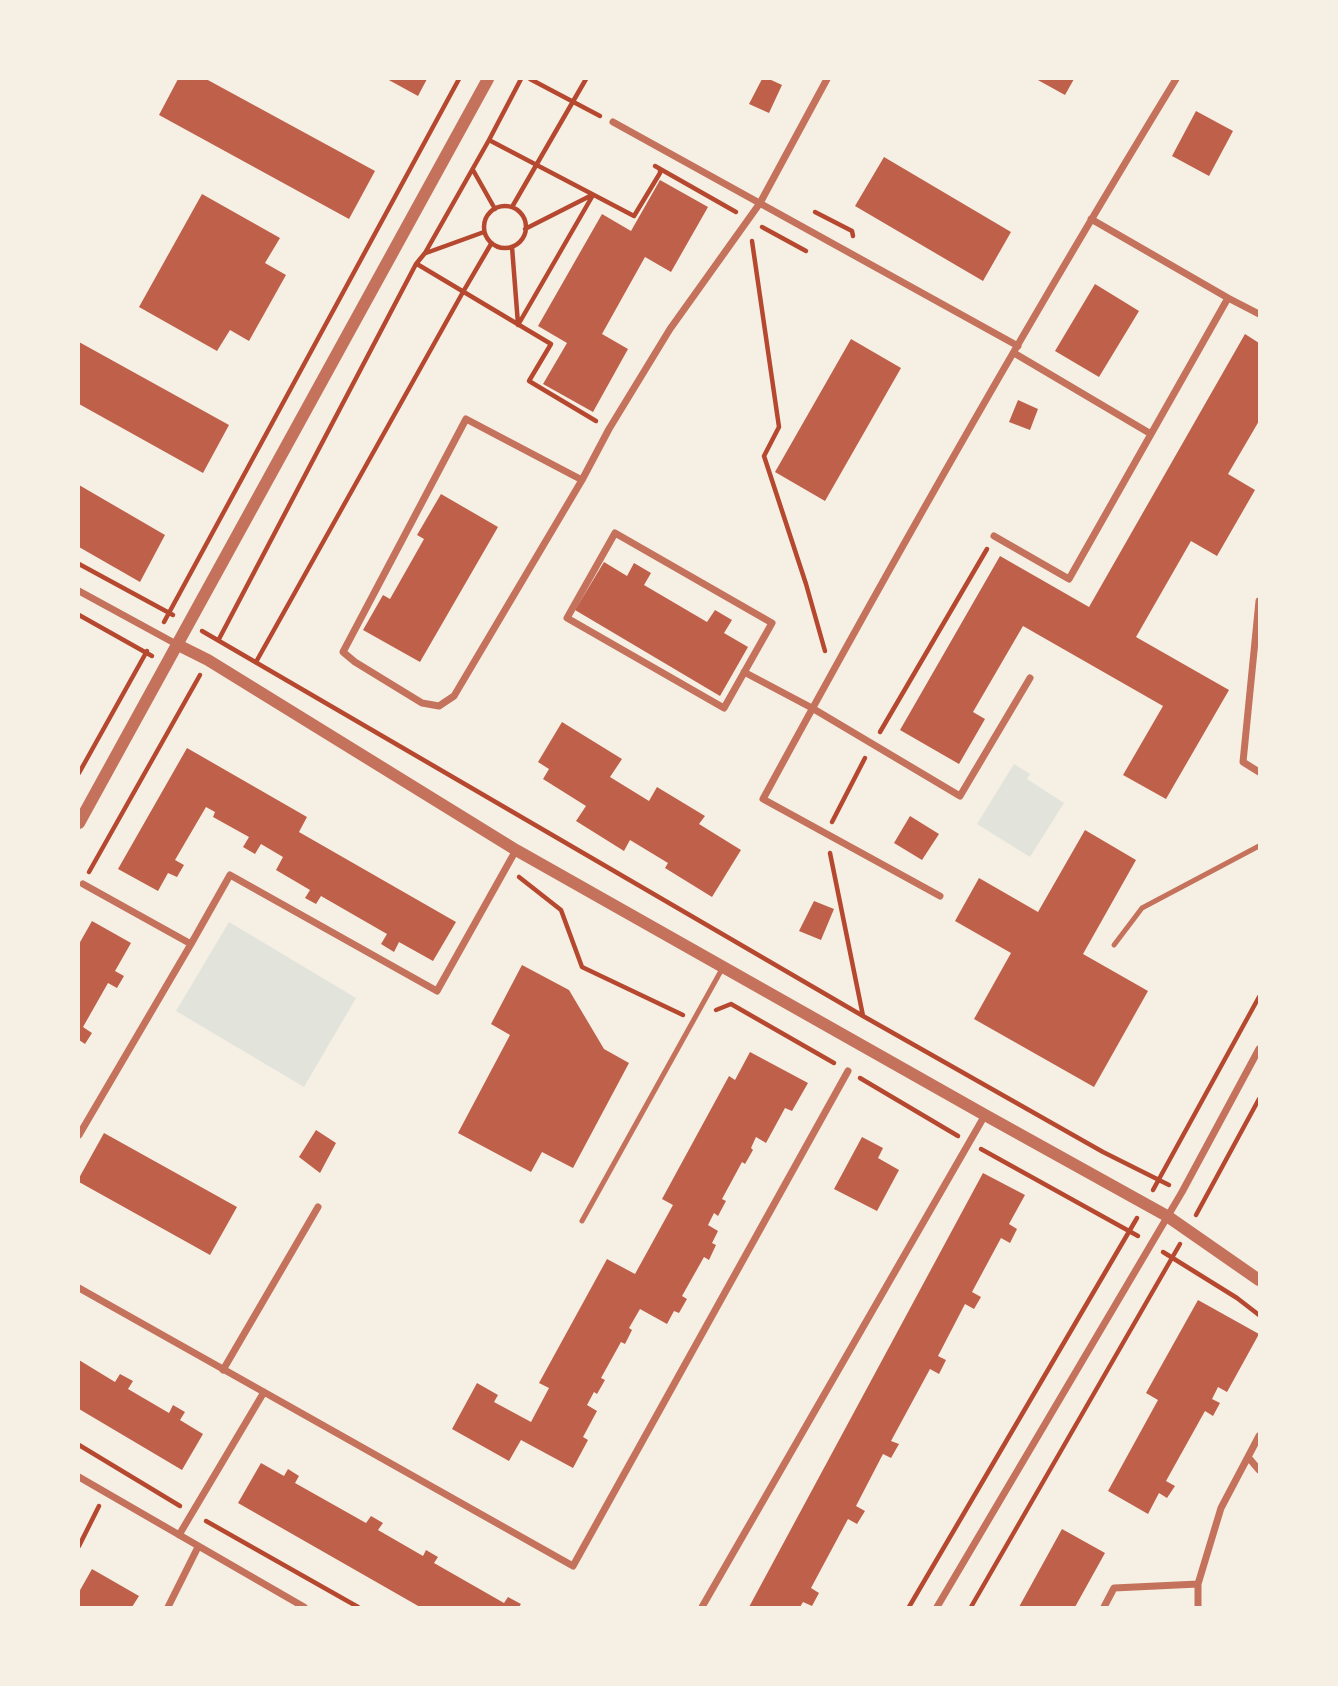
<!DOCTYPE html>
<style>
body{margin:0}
#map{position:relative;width:1338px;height:1686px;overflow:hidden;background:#f6efe4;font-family:"Noto Sans",sans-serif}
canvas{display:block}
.frame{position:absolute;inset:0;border:80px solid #f6efe4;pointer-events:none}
</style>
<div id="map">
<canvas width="1338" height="1686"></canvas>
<div class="frame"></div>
</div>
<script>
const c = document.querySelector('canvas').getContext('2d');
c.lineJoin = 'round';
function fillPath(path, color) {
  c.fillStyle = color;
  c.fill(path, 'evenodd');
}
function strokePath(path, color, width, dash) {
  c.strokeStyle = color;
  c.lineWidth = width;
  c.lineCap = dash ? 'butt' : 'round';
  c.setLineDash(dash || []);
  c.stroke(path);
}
const green = new Path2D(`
 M1014 764 1030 774 1027 779 1064 803 1030 857 977 824Z
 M229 922 356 998 304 1087 176 1011Z`);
const building = new Path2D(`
 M178 79H206L375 171 349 219 159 115Z
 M387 79H427L418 96Z
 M762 79H769L782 85 769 113 749 104Z
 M1036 79H1074L1065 95Z
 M1196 111 1233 131 1209 176 1172 156Z
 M884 157 1011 232 983 281 855 206Z
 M660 180 708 207 671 272 645 257 602 334 628 349 593 412 543 384 567 343 538 326 602 214 631 231Z
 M202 194 280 238 265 263 286 275 249 341 230 330 217 351 139 307Z
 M1095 284 1139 311 1099 377 1055 351Z
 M1245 334 1259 343V421L1228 474 1255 490 1217 556 1191 541 1136 637 1229 690 1166 799 1123 775 1163 706 1023 626 973 712 985 719 959 764 900 730 1000 556 1089 607Z
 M851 339 901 368 825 501 775 472Z
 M79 342 229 425 203 473 79 404Z
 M1018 400 1038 409 1030 430 1009 422Z
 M79 485 165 535 140 582 79 547Z
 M441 494 498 527 420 662 363 630 383 595 390 599 424 539 417 535Z
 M604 562 627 576 634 563 651 573 644 585 707 622 715 610 732 620 724 633 748 647 720 696 575 610Z
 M562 722 622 759 610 777 649 801 657 787 705 816 699 824 741 850 712 897 665 868 668 863 630 840 624 851 576 821 586 806 543 779 549 769 538 762Z
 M187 748 307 817 299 832 456 922 433 961 399 942 394 952 381 944 387 934 321 896 316 904 305 898 310 890 276 870 283 857 261 844 255 854 243 847 249 837 213 817 215 812 206 807 175 860 184 865 177 877 168 873 158 891 118 869Z
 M910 816 939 834 922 860 894 843Z
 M1085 830 1136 860 1083 954 1148 991 1094 1087 974 1019 1011 953 955 921 979 878 1038 912Z
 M814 901 834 909 821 940 799 931Z
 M92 921 131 943 115 971 124 976 117 988 108 983 83 1027 92 1033 85 1044 79 1040V944Z
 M522 965 569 990 604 1049 629 1063 573 1168 542 1152 531 1172 458 1133 510 1035 491 1024Z
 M750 1052 808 1083 792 1111 785 1108 766 1143 756 1137 751 1148 753 1150 745 1164 742 1162 722 1199 726 1201 718 1216 714 1213 708 1225 718 1231 712 1243 716 1245 709 1260 704 1257 682 1296 687 1299 679 1313 674 1311 667 1324 640 1309 629 1328 632 1330 625 1344 621 1342 601 1378 605 1380 597 1394 594 1392 587 1405 597 1411 583 1437 588 1440 573 1468 521 1440 509 1461 452 1429 477 1383 498 1395 494 1402 531 1422 549 1388 539 1383 607 1259 635 1274 673 1205 662 1199 729 1076 735 1080Z
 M316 1130 336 1143 320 1173 299 1157Z
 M104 1133 237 1207 210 1255 79 1182V1178Z
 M862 1137 883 1148 878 1158 899 1170 877 1211 834 1189Z
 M983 1173 1025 1195 1009 1224 1017 1229 1010 1243 1001 1238 972 1292 981 1297 974 1309 965 1304 938 1356 946 1360 939 1374 930 1369 891 1441 899 1444 891 1458 883 1454 856 1506 865 1511 857 1524 848 1519 811 1588 819 1593 812 1606 803 1602 800 1607H749Z
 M1198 1300 1259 1334 1227 1392 1218 1387 1212 1399 1220 1403 1213 1416 1205 1411 1166 1481 1175 1486 1167 1498 1159 1493 1148 1514 1108 1491 1158 1400 1146 1393Z
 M79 1360 115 1382 120 1374 133 1381 128 1389 169 1413 173 1405 185 1412 180 1420 203 1434 182 1470 79 1409Z
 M261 1463 284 1476 288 1469 299 1476 295 1483 366 1523 371 1516 383 1523 378 1530 423 1556 426 1550 438 1557 434 1563 504 1603 508 1597 521 1604 519 1607H420L238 1503Z
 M1062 1529 1105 1553 1075 1607H1019Z
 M92 1569 139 1596 132 1607H79V1592Z`);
const path = new Path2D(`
 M530 79 600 116
 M489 140 634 216 660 173V170
 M655 166 736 212
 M473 170 495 209
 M484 227a21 21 0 1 1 42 0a21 21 0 1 1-42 0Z
 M512 207 586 79
 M815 212 852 231 853 236
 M762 227 806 251
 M525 229 592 195
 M752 241 779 427 764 456 806 584 825 651
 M512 247 518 324
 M426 253 484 232
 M417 264 551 344 529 381 596 421
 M518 325 593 195
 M79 564 173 615
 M79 615 152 656
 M164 622 459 79
 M202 631 863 1016 1103 1152 1169 1185
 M219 639 416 264 425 253 489 140 521 79
 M256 662 463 292 491 244
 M880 732 987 549
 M79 773 147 651
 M832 822 865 758
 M830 853 863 1016
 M89 872 200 675
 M519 877 561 910 582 967 683 1015
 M716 1010 731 1004 834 1063
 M860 1078 958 1136
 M981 1149 1138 1236
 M1153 1190 1259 997
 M1196 1215 1259 1099
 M1163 1252 1237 1298 1259 1315
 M79 1445 180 1506
 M206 1521 358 1607
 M79 1546 99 1506
 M909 1607 1137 1218
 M971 1607 1180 1244`);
const service = new Path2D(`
 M1114 945 1142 908 1259 846
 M582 1221 722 969`);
const minor = new Path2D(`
 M613 122 1018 346
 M1228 298 1259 314
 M1014 353 1151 434
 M582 480 466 419 343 652 355 662 422 703 439 706 454 696 582 480 609 429 670 329 760 203 827 79
 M615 533 772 623 724 708 567 618Z
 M994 536 1069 579 1228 298 1091 219
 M79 591 178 645
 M1259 601 1243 762 1259 772
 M744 672 812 708 960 796 1030 678
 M940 896 763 799C895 556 1032 315 1176 79
 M191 944 230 875 437 991 516 850
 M79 1135 191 944 83 884
 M79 1288 573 1566 848 1071
 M223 1370 318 1207
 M1248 1457 1259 1470
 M79 1477 304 1607
 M179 1535 264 1392
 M168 1607 198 1547
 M702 1607 985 1115
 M937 1607 1182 1192 1259 1049
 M1104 1607 1114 1588 1198 1584
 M1198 1607V1584L1221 1508 1259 1436`);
const tertiary = new Path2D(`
 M178 645 208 660 516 850 985 1115 1167 1216 1259 1280
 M79 823 488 79`);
fillPath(green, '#e2e4dc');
fillPath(building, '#bf614a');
strokePath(path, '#b5482f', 4.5);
strokePath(service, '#c5725c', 5);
strokePath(minor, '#c5725c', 7);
strokePath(tertiary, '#c5725c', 12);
</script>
